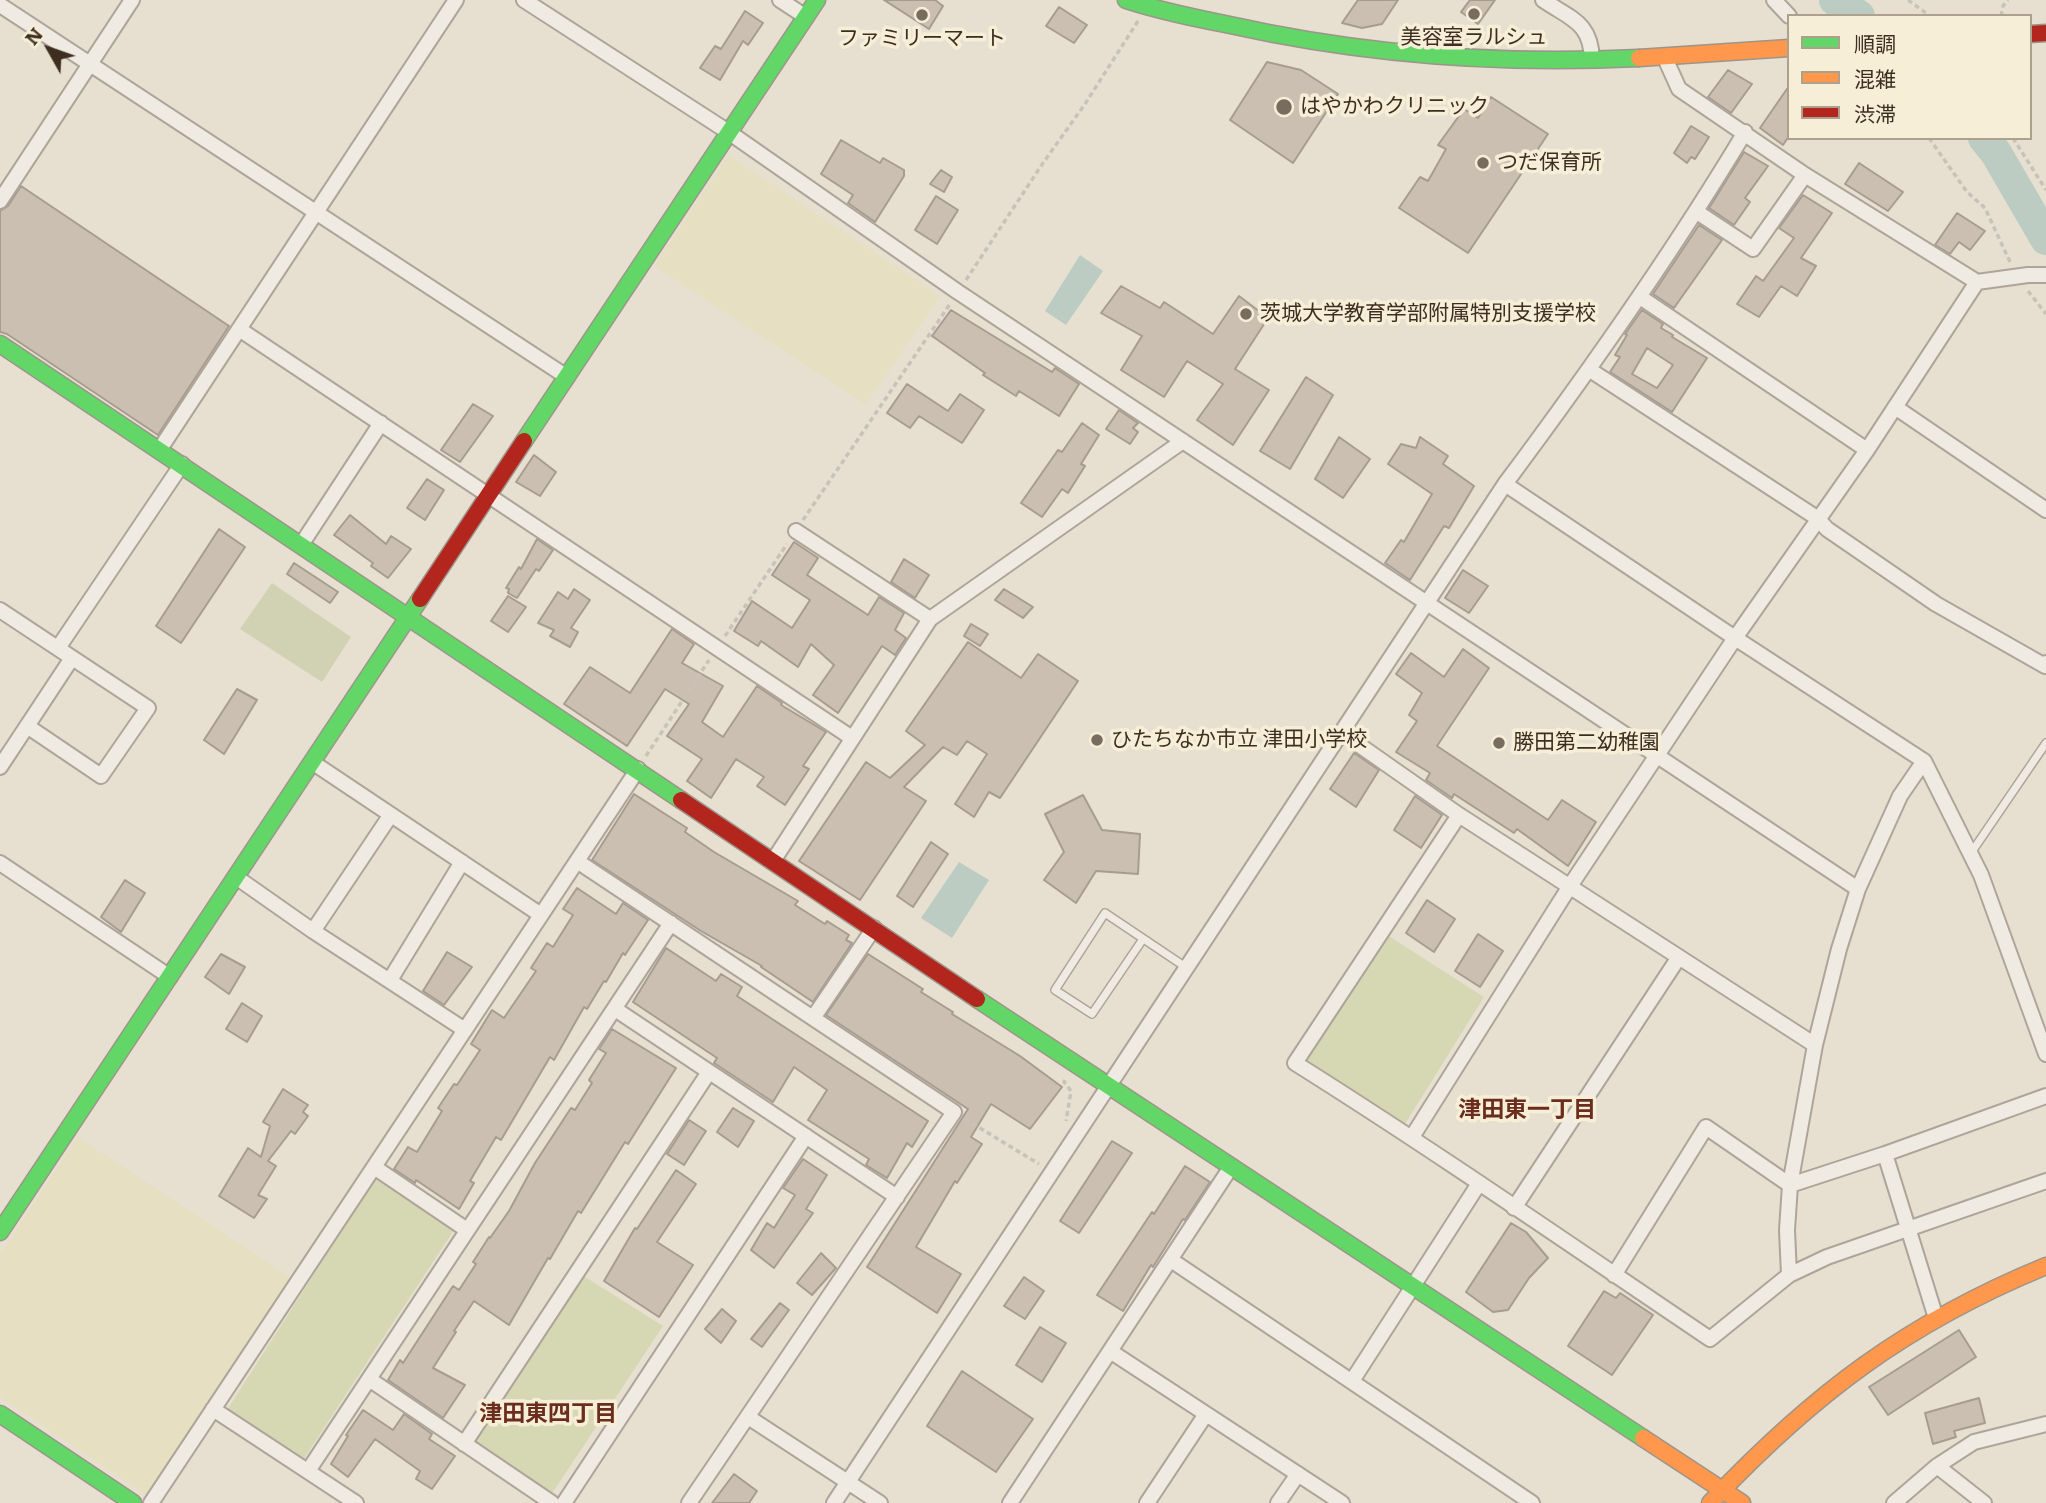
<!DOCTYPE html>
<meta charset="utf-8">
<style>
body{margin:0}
#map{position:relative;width:2046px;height:1503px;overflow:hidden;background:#e7e0d1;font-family:Literata,"Noto Sans JP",serif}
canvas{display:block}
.legend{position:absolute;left:1787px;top:14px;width:245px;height:126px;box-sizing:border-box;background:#f7eed8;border:2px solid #ada18e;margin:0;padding:9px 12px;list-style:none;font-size:21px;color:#3d2e20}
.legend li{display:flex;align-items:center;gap:14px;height:35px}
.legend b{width:35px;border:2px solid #ada18e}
.north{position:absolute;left:14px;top:14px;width:70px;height:70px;-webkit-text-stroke:5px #f7eed8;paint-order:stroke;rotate:310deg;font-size:19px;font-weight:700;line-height:28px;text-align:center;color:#3d2e20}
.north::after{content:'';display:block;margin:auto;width:24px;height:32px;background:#3d2e20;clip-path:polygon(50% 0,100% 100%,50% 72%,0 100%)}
</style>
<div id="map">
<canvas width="2046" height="1503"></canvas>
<ul class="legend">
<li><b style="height:9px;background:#63d668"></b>順調</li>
<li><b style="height:9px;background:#ff974d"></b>混雑</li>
<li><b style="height:9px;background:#b3261e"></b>渋滞</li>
</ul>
<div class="north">N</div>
</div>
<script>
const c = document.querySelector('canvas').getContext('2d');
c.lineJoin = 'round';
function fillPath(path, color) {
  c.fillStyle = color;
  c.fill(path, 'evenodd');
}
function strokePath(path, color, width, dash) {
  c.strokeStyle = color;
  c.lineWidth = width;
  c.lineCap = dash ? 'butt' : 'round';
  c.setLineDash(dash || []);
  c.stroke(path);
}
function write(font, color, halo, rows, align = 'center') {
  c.font = font + ' Literata,"Noto Sans JP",serif';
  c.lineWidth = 7;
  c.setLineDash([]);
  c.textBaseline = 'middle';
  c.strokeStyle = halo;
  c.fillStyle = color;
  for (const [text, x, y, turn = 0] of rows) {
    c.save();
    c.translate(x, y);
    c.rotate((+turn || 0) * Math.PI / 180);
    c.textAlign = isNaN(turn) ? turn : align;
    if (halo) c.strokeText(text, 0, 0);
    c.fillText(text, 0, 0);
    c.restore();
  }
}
const farmland = new Path2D(`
 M728 155 940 296 866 405 654 266Z
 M78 1137 292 1278 146 1495 0 1397V1254Z`);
const green = new Path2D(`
 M1387 935 1484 997 1405 1124 1304 1061Z
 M375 1179 454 1230 301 1463 227 1410Z
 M582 1275 663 1326 551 1495 472 1444Z`);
const cemetery = new Path2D(`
 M272 583 351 637 322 682 240 629Z`);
const water = new Path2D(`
 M1080 255 1103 271 1066 325 1045 311Z
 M959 862 989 880 952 938 921 918Z`);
const river = new Path2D(`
 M1835 0 1859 16
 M1984 138 1996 153 2046 239`);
const building = new Path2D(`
 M884 0H935L943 6 929 29Z
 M1358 0H1398L1382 24 1362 28 1342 23Z
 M1470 0H1495L1478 24 1461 12Z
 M1059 7 1087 25 1074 43 1046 26Z
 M745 11 763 23 748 45 743 41 720 80 700 68 715 46 721 49Z
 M1267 62 1301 70 1338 94 1293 163 1230 120Z
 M1728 70 1752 84 1731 113 1708 97Z
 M1789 86V136L1783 145 1760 128Z
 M1491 97 1548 134 1468 253 1399 208 1420 177 1428 181 1446 149 1438 145 1464 109 1478 118Z
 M1691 126 1709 137 1695 159 1691 157 1687 163 1674 153Z
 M841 140 880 163 883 158 904 170V176L875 222 848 203 853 195 821 174Z
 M1744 152 1768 166 1745 198 1750 202 1734 225 1709 208Z
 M1859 163 1903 192 1888 211 1845 184Z
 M941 170 952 177 944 192 930 184Z
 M21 186 229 326 158 435 7 334 0 332V211L8 206Z
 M1803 195 1832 213 1801 258 1816 266 1797 296 1781 286 1759 317 1737 304 1756 276 1763 281 1794 238 1779 228Z
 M936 196 958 210 937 244 915 230Z
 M1957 213 1985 231 1970 250 1959 242 1950 254 1935 245Z
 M1699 225 1722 240 1674 308 1653 294Z
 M1121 286 1160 308 1164 302 1213 334 1239 296 1268 318 1235 369 1269 390 1233 445 1197 420 1223 384 1187 361 1164 397 1121 370 1142 336 1101 313Z
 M951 310 1052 372 1055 368 1079 384 1059 416 1019 391 1016 396 983 375 985 373 932 336Z
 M1642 310 1663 324 1661 328 1673 335 1672 337 1707 358 1672 412 1610 372 1620 357 1615 355 1627 335 1625 334ZM1647 348 1673 365 1657 388 1632 374Z
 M1306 377 1333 395 1290 469 1260 451Z
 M907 384 948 411 960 394 984 410 962 443 919 416 910 428 887 413Z
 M473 404 493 416 460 462 441 450Z
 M1119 410 1138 423 1133 428 1138 432 1130 444 1106 429Z
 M1082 423 1099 435 1081 464 1085 466 1068 493 1062 489 1042 517 1021 503 1058 450 1062 452Z
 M1339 437 1370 459 1343 498 1315 479Z
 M1420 437 1448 456 1443 464 1474 486 1449 528 1444 526 1410 580 1385 563 1401 540 1404 542 1432 494 1388 464 1401 444 1416 448Z
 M534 455 556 472 540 496 516 482Z
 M427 479 444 490 425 520 407 508Z
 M350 515 386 544 391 536 411 549 388 578 371 566 373 563 334 535Z
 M219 529 245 547 181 643 156 626Z
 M537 539 553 550 539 571 536 569 517 598 508 593 509 589 506 588 519 567 521 569Z
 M794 542 818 558 807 575 868 615 879 597 904 613 895 630 906 638 895 655 882 646 838 713 813 695 834 665 811 644 798 667 761 641 758 646 734 631 752 601 792 628 810 600 772 575Z
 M904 559 929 575 915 598 891 582Z
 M294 563 338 592 330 603 287 574Z
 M1463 570 1488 586 1469 613 1445 598Z
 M574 589 590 600 571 628 578 632 570 647 550 636 554 630 538 623 558 592 568 599Z
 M1004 589 1033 607 1023 618 995 600Z
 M508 596 526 607 508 632 491 621Z
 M971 624 988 634 980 646 964 636Z
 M672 629 694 644 682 663 723 686 702 722 723 737 757 686 782 703 781 705 826 732 803 766 809 769 785 805 757 786 764 777 736 759 711 798 687 781 702 759 667 736 689 704 665 689 627 746 564 704 590 667 630 693Z
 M968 642 1021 678 1038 654 1078 681 1000 798 989 792 974 817 955 804 987 754 967 741 957 755 943 747 904 787 926 801 860 900 799 861 866 762 890 778 925 745 906 731Z
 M1463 649 1489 668 1437 746 1548 820 1562 800 1596 822 1568 866 1517 829 1514 833 1454 794 1452 798 1426 780 1430 773 1396 752 1417 721 1409 715 1422 693 1396 674 1411 653 1444 677Z
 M237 689 257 700 224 754 204 740Z
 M1354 753 1379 770 1356 807 1330 789Z
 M634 794 687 828 685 832 714 852 798 901 795 905 825 924 827 921 849 935 846 940 852 943 813 1002 761 967 762 966 701 931 592 860Z
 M1083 795 1102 830 1140 834 1138 874 1096 871 1076 903 1044 880 1064 852 1045 814Z
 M1415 796 1442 815 1421 848 1394 830Z
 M931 842 948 854 913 907 897 896Z
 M125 880 145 893 121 932 101 917Z
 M577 888 616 914 623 903 648 920 625 955 623 953 606 982 604 981 587 1009 584 1007 554 1060 550 1057 501 1140 496 1137 470 1181 474 1183 459 1209 416 1180 415 1183 394 1169 408 1147 417 1152 442 1111 438 1108 454 1084 457 1085 480 1050 471 1044 492 1010 504 1018 536 971 531 968 547 943 553 947 573 915 563 909Z
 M1427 900 1455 919 1434 952 1406 933Z
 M1478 934 1503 951 1480 987 1455 971Z
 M666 948 716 981 721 974 742 987 737 996 928 1121 912 1147 907 1143 887 1178 866 1165 869 1159 808 1120 827 1090 794 1067 773 1102 714 1063 717 1058 633 1002Z
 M447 952 472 967 444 1005 423 991Z
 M221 954 245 967 229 994 205 977Z
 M868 954 923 989 921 992 953 1012 952 1014 1020 1056 1062 1087 1030 1129 991 1104 971 1137 982 1144 957 1183 955 1181 916 1247 961 1274 937 1313 867 1267 968 1109 826 1015Z
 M242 1003 262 1016 247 1042 226 1029Z
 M612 1029 676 1068 628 1144 625 1142 581 1213 578 1211 550 1259 548 1258 509 1325 474 1301 454 1331 456 1332 433 1368 465 1385 443 1418 388 1380 400 1360 403 1363 453 1286 459 1290 476 1264 473 1262 489 1237 490 1238 509 1211 535 1163 571 1108 575 1110 592 1083 589 1080 606 1053 599 1049Z
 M283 1089 308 1105 303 1112 308 1116 295 1134 291 1131 268 1161 276 1166 258 1195 267 1199 254 1218 219 1196 248 1148 261 1157 270 1126 263 1122Z
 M733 1108 754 1121 738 1147 717 1132Z
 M689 1120 706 1131 684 1165 667 1154Z
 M1112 1141 1132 1153 1079 1233 1060 1221Z
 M803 1159 827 1175 806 1209 813 1213 774 1268 751 1250 767 1223 774 1228 795 1195 783 1188Z
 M1185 1166 1210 1182 1185 1220 1183 1219 1153 1267 1151 1265 1123 1311 1097 1295 1152 1212 1154 1214Z
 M676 1170 696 1184 657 1242 693 1265 659 1317 604 1281 635 1228 637 1229Z
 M1511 1223 1526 1232 1548 1258 1529 1278 1508 1310 1493 1312 1466 1292Z
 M821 1253 836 1268 812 1295 797 1283Z
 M1024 1277 1044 1291 1025 1319 1004 1306Z
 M1604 1291 1616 1298 1620 1293 1653 1315 1612 1375 1568 1346Z
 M780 1303 789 1310 762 1347 751 1339Z
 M722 1309 736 1321 721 1343 705 1329Z
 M1040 1327 1066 1343 1042 1382 1016 1365Z
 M1959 1330 1976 1357 1888 1415 1869 1387Z
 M962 1371 1033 1419 996 1472 927 1426Z
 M1979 1398 1985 1423 1954 1431 1956 1437 1933 1444 1925 1413Z
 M363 1410 393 1430 404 1414 432 1434 429 1439 455 1456 432 1489 416 1479 420 1471 375 1439 348 1477 331 1464 348 1436 346 1435Z
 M734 1474 757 1491 749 1503H712Z`);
const path = new Path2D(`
 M1908 0 1930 16
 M2001 16 2003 6 2008 0
 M1929 138 1967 192 1985 208 2011 264
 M2013 138 2046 190
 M966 280 1043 163 1085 104 1138 21
 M2028 291 2046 314
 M803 520 950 304
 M725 636 787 544
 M646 756 709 660
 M1065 1080 1064 1082 1071 1091 1066 1121
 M965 1119 1039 1164`);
const lane = new Path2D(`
 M1971 853 2046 743
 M1143 939 1092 1014 1055 990 1105 913 1187 968`);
const street = new Path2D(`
 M524 0 730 133 958 292 1858 889
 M780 0 806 17
 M1543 0C1571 19 1591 22 1592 60
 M1774 0 1789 16
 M0 5 567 377
 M1664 56 1679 89 1805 175 1977 282 2028 275H2046
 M0 201 132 0
 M1697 212 1753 249 1805 175
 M1640 297 1867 450
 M239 329 852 738
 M1590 370 1817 518 1827 529 1936 604 2045 666 2046 663
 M1895 407 2046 510
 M160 449 456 0
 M1505 484 1735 638 1924 761 1981 875 2046 1054
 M796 531 930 619
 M301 545 381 423
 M0 610 148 708 101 776 27 726
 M58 648 182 464
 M1342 733 1459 815 1815 1045
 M312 762 541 915
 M0 767 72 658
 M1459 815 1295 1063C1435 1151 1572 1246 1710 1339L1789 1275 1827 1257 2046 1181
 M577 861 954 1112 689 1503
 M773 861 930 619 1183 441
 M0 863 170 977
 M236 877 313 931 465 1030
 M313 931 390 816
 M390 980 462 862
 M615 1009 897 1197
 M813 1018 874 928
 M1412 1137 1570 886 1735 638 1867 450 1977 282
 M374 1167 467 1230
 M1514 1208 1679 957
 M1171 1260 1532 1503
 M1614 1275 1706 1127 1790 1185 1885 1154
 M1789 1275 1787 1230 1790 1185 1815 1045 1839 949 1858 889 1900 796 1924 761
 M1936 1318 1885 1154 2046 1096
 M1110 1351 1342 1503
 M369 1379 552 1503
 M1352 1381 1478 1185
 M213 1409 356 1503
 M748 1417 880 1503
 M464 1444 709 1072
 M1937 1466 1984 1503
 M308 1471 671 923
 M151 1503 638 769
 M564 1503 806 1136
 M834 1503 1505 484C1590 370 1672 254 1745 132
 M1010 1503 1231 1167
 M1147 1503 1206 1414
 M1278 1503 1298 1474
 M1894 1503 1937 1466 1974 1442 2046 1424`);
const fast = new Path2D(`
 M1126 0C1160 11 1195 18 1230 25 1365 55 1500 65 1639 58
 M0 344 681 800
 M524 441 817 0
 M977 999 1643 1438
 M0 1232 420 599
 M0 1414 133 1503`);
const slow = new Path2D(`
 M1639 58 1789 48
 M1643 1438 1742 1503
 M1710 1503C1813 1394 1907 1323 2046 1266`);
const jam = new Path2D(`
 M2030 34 2046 33
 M420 599 524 441
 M681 800 977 999`);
const markers = [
 [1474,14,7,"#786c5e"],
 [922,15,7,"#786c5e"],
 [1284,107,9,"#786c5e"],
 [1483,163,7,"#786c5e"],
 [1246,314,7,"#786c5e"],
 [1097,740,7,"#786c5e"],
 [1499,743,7,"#786c5e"]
];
const poiNames = [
 ["美容室ラルシュ",1474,38,"center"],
 ["ファミリーマート",922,39,"center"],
 ["はやかわクリニック",1300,107],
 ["つだ保育所",1497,163],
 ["茨城大学教育学部附属特別支援学校",1260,314],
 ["ひたちなか市立 津田小学校",1111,740],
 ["勝田第二幼稚園",1513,743]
];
const neighbourhoodNames = [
 ["津田東一丁目",1527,1110],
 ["津田東四丁目",548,1414]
];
fillPath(farmland, '#e6dfc2');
fillPath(green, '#d6d7b3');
fillPath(cemetery, '#d1d1b3');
fillPath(water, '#bcccc2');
strokePath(river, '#bcccc2', 32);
fillPath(building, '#cbbfb2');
strokePath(building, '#a89c90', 2);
strokePath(lane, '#ada599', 10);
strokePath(street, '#ada599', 18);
strokePath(fast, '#9c958a', 19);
strokePath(slow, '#9c958a', 19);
strokePath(jam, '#9c958a', 19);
strokePath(path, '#c8c2b9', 3.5, [5, 3.5]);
strokePath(lane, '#efebe3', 7);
strokePath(street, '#efebe3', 14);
strokePath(fast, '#63d668', 16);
strokePath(slow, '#ff974d', 16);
strokePath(jam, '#b3261e', 16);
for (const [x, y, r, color] of markers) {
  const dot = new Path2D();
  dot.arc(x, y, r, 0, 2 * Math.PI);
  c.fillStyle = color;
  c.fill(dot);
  strokePath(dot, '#f7eed8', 2.5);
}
write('21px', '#3d2e20', '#f7eed8', poiNames, 'left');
write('bold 23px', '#6b2e1e', '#f7eed8', neighbourhoodNames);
</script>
